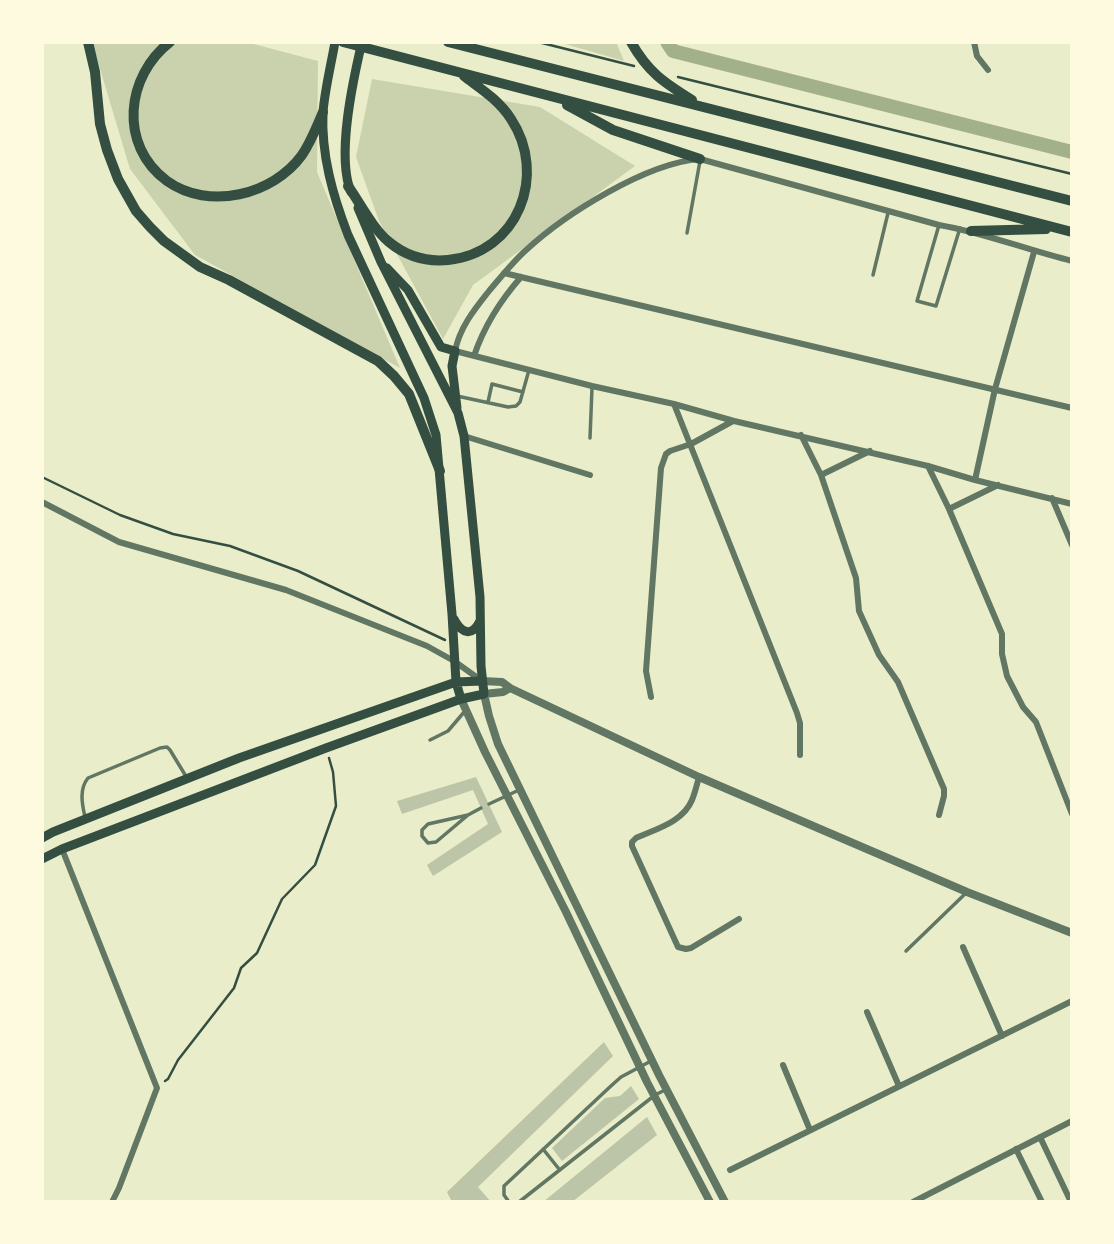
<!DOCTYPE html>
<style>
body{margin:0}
#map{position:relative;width:1114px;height:1244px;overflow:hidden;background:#e9edc9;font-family:"Golos Text",sans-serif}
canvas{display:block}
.frame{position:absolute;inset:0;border:44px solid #fefae0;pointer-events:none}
</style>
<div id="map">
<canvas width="1114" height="1244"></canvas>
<div class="frame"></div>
</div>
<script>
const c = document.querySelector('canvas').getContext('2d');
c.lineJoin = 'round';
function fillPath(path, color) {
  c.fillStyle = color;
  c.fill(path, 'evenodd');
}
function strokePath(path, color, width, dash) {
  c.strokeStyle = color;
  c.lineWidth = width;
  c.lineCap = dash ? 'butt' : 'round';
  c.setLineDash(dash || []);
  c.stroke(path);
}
const green = new Path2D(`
 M92 42H246L318 61 317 172 400 368 195 255 130 169Z
 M558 42H616L624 61Z
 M372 79 540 107 635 166 473 285 443 339 379 221 356 157Z`);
const canal = new Path2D(`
 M667 42 673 51 1072 152`);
const building = new Path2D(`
 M476 777 502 832 433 876 427 865 488 824 473 790 402 814 397 801Z
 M604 1042 613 1056 478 1187 491 1202H452L447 1192Z
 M631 1086 639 1099 562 1161 552 1148 605 1098 620 1096Z
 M647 1117 657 1135 572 1202H543Z`);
const path = new Path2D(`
 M538 42 634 66
 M678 77 1072 174
 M42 477 120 515 173 534 230 546 298 571 445 640
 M165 1081 168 1079 178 1060 234 988 241 968 257 953 282 899 315 865 336 806 333 772 329 758`);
const service = new Path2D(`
 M939 225 917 301 936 306 960 228
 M687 233 700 161
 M873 275 888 213
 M457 396 508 407 516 406 520 402 529 370
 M488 402 492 384 523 392
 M590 438 592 388
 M430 740 448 731 465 711
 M489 804 519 790
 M468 815 428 824 422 830V836L428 843 436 842 468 815 481 808
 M85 817C82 804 79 789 88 778L160 748 167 747 170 750 187 778
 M906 951 966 893
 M543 1149 559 1169
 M509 1202 504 1195V1186L612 1085 621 1077 651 1061
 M519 1202 655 1095 665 1090`);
const minor = new Path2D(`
 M974 42 977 56 988 70
 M1072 261C1027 250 985 233 939 225L700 159C646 163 565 214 525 251 512 263 501 277 489 291 474 310 460 327 455 351L592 386 674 404 734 421 928 466 975 480 1072 504
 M504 273 1072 408
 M474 356C484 326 500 301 521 277
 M674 404 797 713 800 723V755
 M801 435 821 475 856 578 859 611 879 655 898 682 944 789V796L939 815
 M464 436 590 475
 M928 466 949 509 1002 634V654L1007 676 1023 707 1036 722 1072 814
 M821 475 870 451
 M975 480 995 389 1034 252
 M1052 498 1072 545
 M42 502 119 542 286 590 427 646 454 661 482 681
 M949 509 998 485
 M651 697 646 671 661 468 666 454 670 451 691 444 733 421
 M699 777C697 784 695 793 692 800 683 822 656 829 636 838L632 842V846L678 947 686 949 691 948 739 919
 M62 849 157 1088 119 1188 112 1202
 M963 947 1002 1036
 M867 1012 899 1086
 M783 1065 810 1130
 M1040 1137 1071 1202
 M1016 1149 1042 1202
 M730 1170 1072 1001
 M913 1202 1072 1121`);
const tertiary = new Path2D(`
 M482 681 502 682 510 688 699 777 967 892 1072 933
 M510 688 503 692 484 694 489 716 498 744 659 1075 725 1202
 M461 699 485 752 566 912 647 1082 710 1202`);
const secondary = new Path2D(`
 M335 42C331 65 325 89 323 112 321 155 333 196 348 235L424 398 436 435 452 614 456 682 461 699
 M351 192C336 156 353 80 362 42
 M387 268 408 290 441 347 455 351 452 366 457 408
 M454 619C462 634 472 637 480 621
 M42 838 53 832 239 758 456 682 482 681
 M42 859 62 849 326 748 461 699 484 694 481 666 480 597 464 436 458 413 381 262 358 208`);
const trunk = new Path2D(`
 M88 42 95 72 100 124 107 150 118 179 136 211 150 227 164 241 200 267 229 280 378 361 394 376 409 394 440 471
 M170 42C126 76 118 145 167 181 209 211 273 195 302 155 311 142 317 126 323 112
 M343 42 1072 232
 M448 42 1072 201
 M631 42C648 72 663 82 692 100
 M567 105 613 130 700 159
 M348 186C360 203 373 229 389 242 406 256 427 262 448 260 518 253 548 175 511 119 499 100 481 89 464 76
 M971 231 1046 229`);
fillPath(green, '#cad2ad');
strokePath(canal, '#a3b18a', 14);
fillPath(building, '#bcc5a7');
strokePath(path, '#344e41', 2.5);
strokePath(service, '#617663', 3.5);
strokePath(minor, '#617663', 6);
strokePath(tertiary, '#617663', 8);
strokePath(secondary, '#344e41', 9);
strokePath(trunk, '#344e41', 10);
</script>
